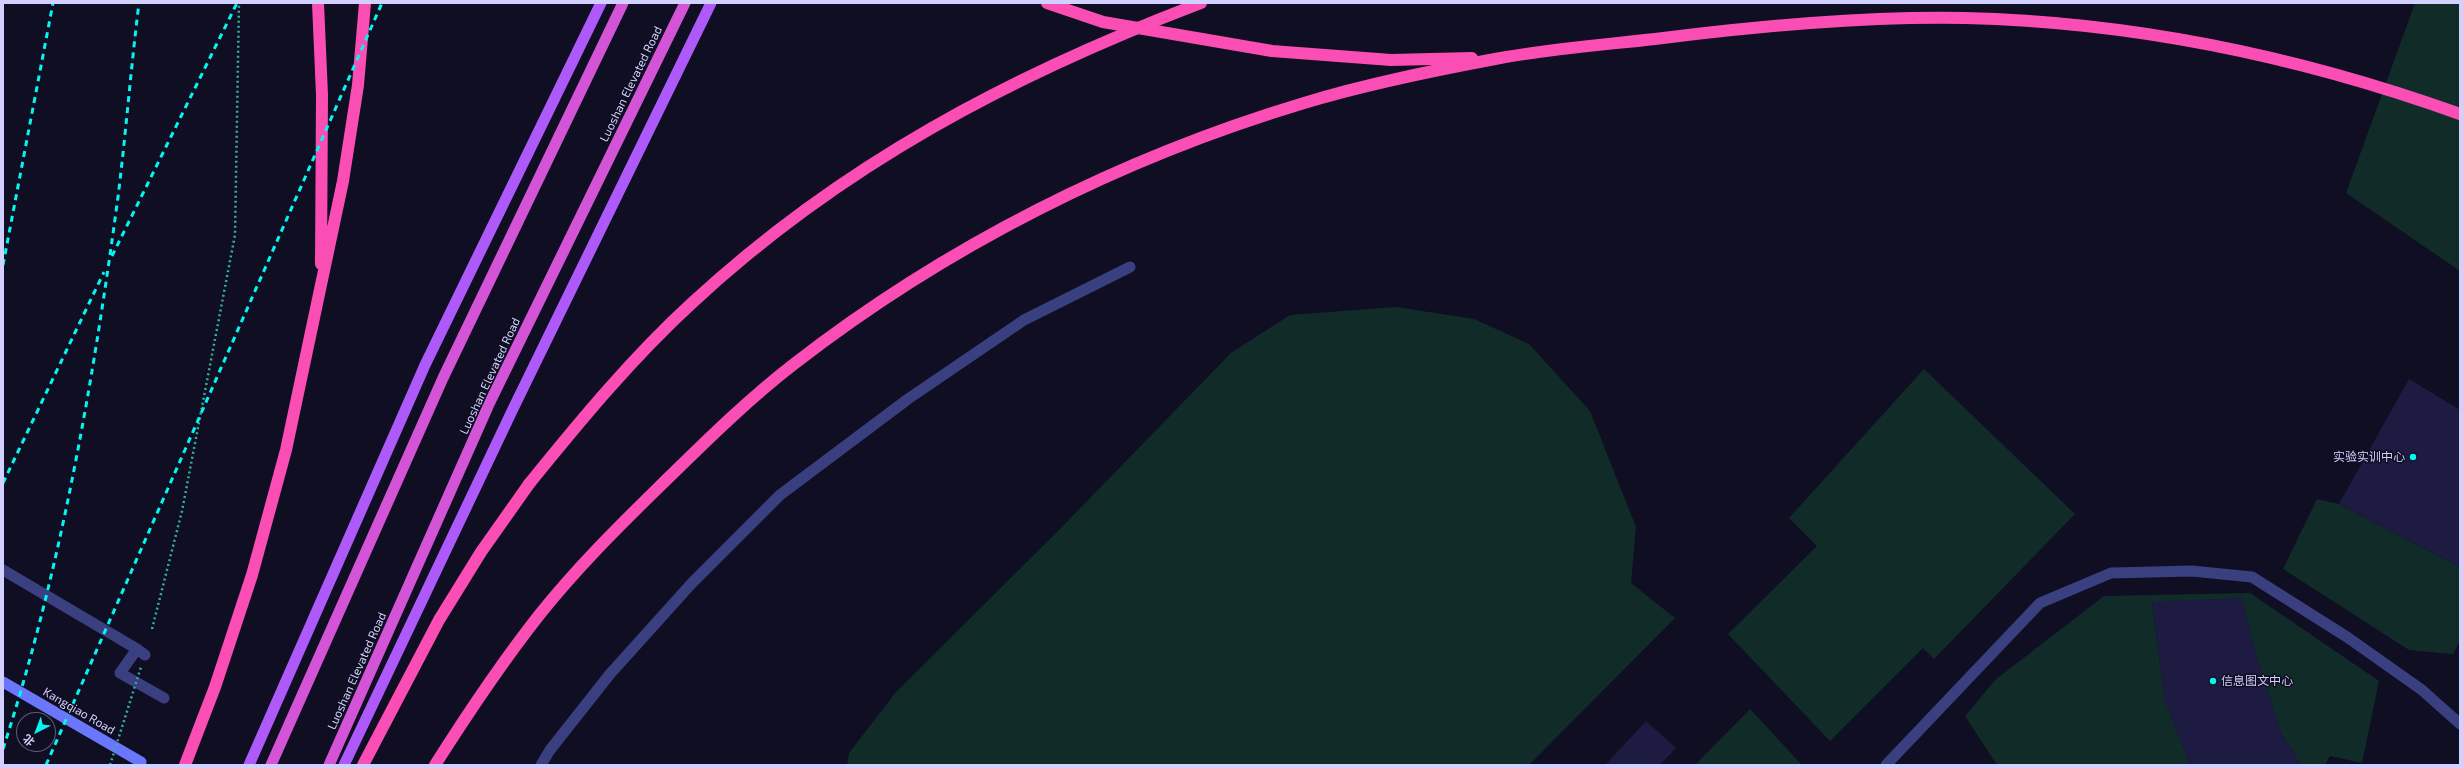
<!DOCTYPE html>
<meta charset="utf-8">
<style>
body{margin:0}
#map{position:relative;width:2463px;height:768px;overflow:hidden;background:#0f0e22;font-family:"Exo 2","Noto Sans SC",sans-serif}
canvas{display:block}
.frame{position:absolute;inset:0;border:4px solid #d1d0fe;pointer-events:none}
.north{position:absolute;left:16px;top:712px;width:40px;height:40px;box-sizing:border-box;background:#0f0e22;border:1px solid #5d5c7a;border-radius:50%;rotate:222deg;font-size:11px;font-weight:700;line-height:16px;text-align:center;color:#d1d0fe}
.north::after{content:'';display:block;margin:auto;width:14px;height:18px;background:#05f5f3;clip-path:polygon(50% 0,100% 100%,50% 72%,0 100%)}
</style>
<div id="map">
<canvas width="2463" height="768"></canvas>
<div class="frame"></div>
<div class="north">北</div>
</div>
<script>
const c = document.querySelector('canvas').getContext('2d');
c.lineJoin = 'round';
function fillPath(path, color) {
  c.fillStyle = color;
  c.fill(path, 'evenodd');
}
function strokePath(path, color, width, dash) {
  c.strokeStyle = color;
  c.lineWidth = width;
  c.lineCap = dash ? 'butt' : 'round';
  c.setLineDash(dash || []);
  c.stroke(path);
}
function write(font, color, halo, rows, align = 'center') {
  c.font = font + ' "Exo 2","Noto Sans SC",sans-serif';
  c.lineWidth = 3;
  c.setLineDash([]);
  c.textBaseline = 'middle';
  c.strokeStyle = halo;
  c.fillStyle = color;
  for (const [text, x, y, turn = 0] of rows) {
    c.save();
    c.translate(x, y);
    c.rotate((+turn || 0) * Math.PI / 180);
    c.textAlign = isNaN(turn) ? turn : align;
    if (halo) c.strokeText(text, 0, 0);
    c.fillText(text, 0, 0);
    c.restore();
  }
}
const green = new Path2D(`
 M2415 3H2460V271L2346 193Z
 M1396 307 1474 319 1529 344 1590 411 1636 527 1631 583 1675 618 1529 765H847L849 753 896 692 1058 531 1231 353 1290 315Z
 M1924 369 2075 514 1934 659 1923 648 1830 741 1728 634 1817 546 1789 518Z
 M2317 499 2339 504 2460 567V641L2453 654 2409 650 2283 569Z
 M2250 593 2379 681 2362 763 2330 756 2325 765H2301L2281 733 2258 662 2242 598 2152 603 2165 700 2190 765H1997L1965 716 1995 680 2104 596Z
 M1750 709 1802 765H1695Z`);
const building = new Path2D(`
 M2409 379 2460 410V567L2339 504Z
 M2242 598 2258 662 2281 733 2301 765H2190L2165 700 2152 602Z
 M1646 721 1676 748 1660 765H1605Z`);
const path = new Path2D(`
 M152 629 182 511 235 235 239 3`);
const service = new Path2D(`
 M3 570 137 649
 M145 655 137 649 120 673 164 698
 M541 765 550 750 610 674 692 583 780 495 908 399 1024 320 1130 267
 M1886 765 2040 603 2111 573 2192 571 2252 577 2347 637 2422 690 2460 724`);
const secondary = new Path2D(`
 M3 682 141 762`);
const primary = new Path2D(`
 M249 765 425 365 601 3
 M344 765 512 411 711 3`);
const trunk = new Path2D(`
 M329 765 490 402 685 3`);
const motorway = new Path2D(`
 M318 3 322 95 321 264
 M1047 3 1103 22 1272 51 1391 60 1472 58
 M185 765 215 687 252 575 286 450 343 181 358 85 365 3
 M363 765 439 620 481 552 529 484
 M435 765C468 713 502 662 540 614 576 569 617 528 658 488 702 445 746 401 794 364 946 246 1121 158 1304 103 1366 84 1431 71 1495 59 1547 49 1602 45 1655 39 1757 26 1862 16 1965 18 2134 22 2301 57 2460 114`);
const rail = new Path2D(`
 M112 256 237 3
 M3 265 53 3
 M3 483 104 272
 M3 749C61 570 93 383 118 197 126 132 131 67 139 3
 M46 765 382 3`);
const pathBridge = new Path2D(`
 M110 765 141 667`);
const trunkBridge = new Path2D(`
 M271 765 443 378 623 3`);
const motorwayBridge = new Path2D(`
 M529 484C580 421 632 358 692 303 842 164 1012 75 1201 3`);
const markers = [
 [2413,457,4,"#05f5f3"],
 [2213,681,4,"#05f5f3"]
];
const streetNames = [
 ["Luoshan Elevated Road",631,84,-64],
 ["Luoshan Elevated Road",490,376,-65],
 ["Luoshan Elevated Road",357,671,-66],
 ["Kangqiao Road",79,711,30]
];
const poiNames = [
 ["实验实训中心",2405,457],
 ["信息图文中心",2221,681,"left"]
];
fillPath(green, '#112c28');
fillPath(building, '#1e1b43');
strokePath(path, '#31b19c', 2.5, [2, 3]);
strokePath(service, '#3a3f80', 11);
strokePath(secondary, '#6a76fc', 11);
strokePath(primary, '#ae5afb', 11);
strokePath(trunk, '#d454d8', 11);
strokePath(motorway, '#fb4eb4', 12);
strokePath(rail, '#05f5f3', 3, [6, 5]);
strokePath(pathBridge, '#31b19c', 2.5, [2, 3]);
strokePath(trunkBridge, '#d454d8', 11);
strokePath(motorwayBridge, '#fb4eb4', 12);
for (const [x, y, r, color] of markers) {
  const dot = new Path2D();
  dot.arc(x, y, r, 0, 2 * Math.PI);
  c.fillStyle = color;
  c.fill(dot);
  strokePath(dot, '#0f0e22', 1.5);
}
write('12px', '#d1d0fe', '#0f0e22', streetNames);
write('12px', '#d1d0fe', '#0f0e22', poiNames, 'right');
</script>
